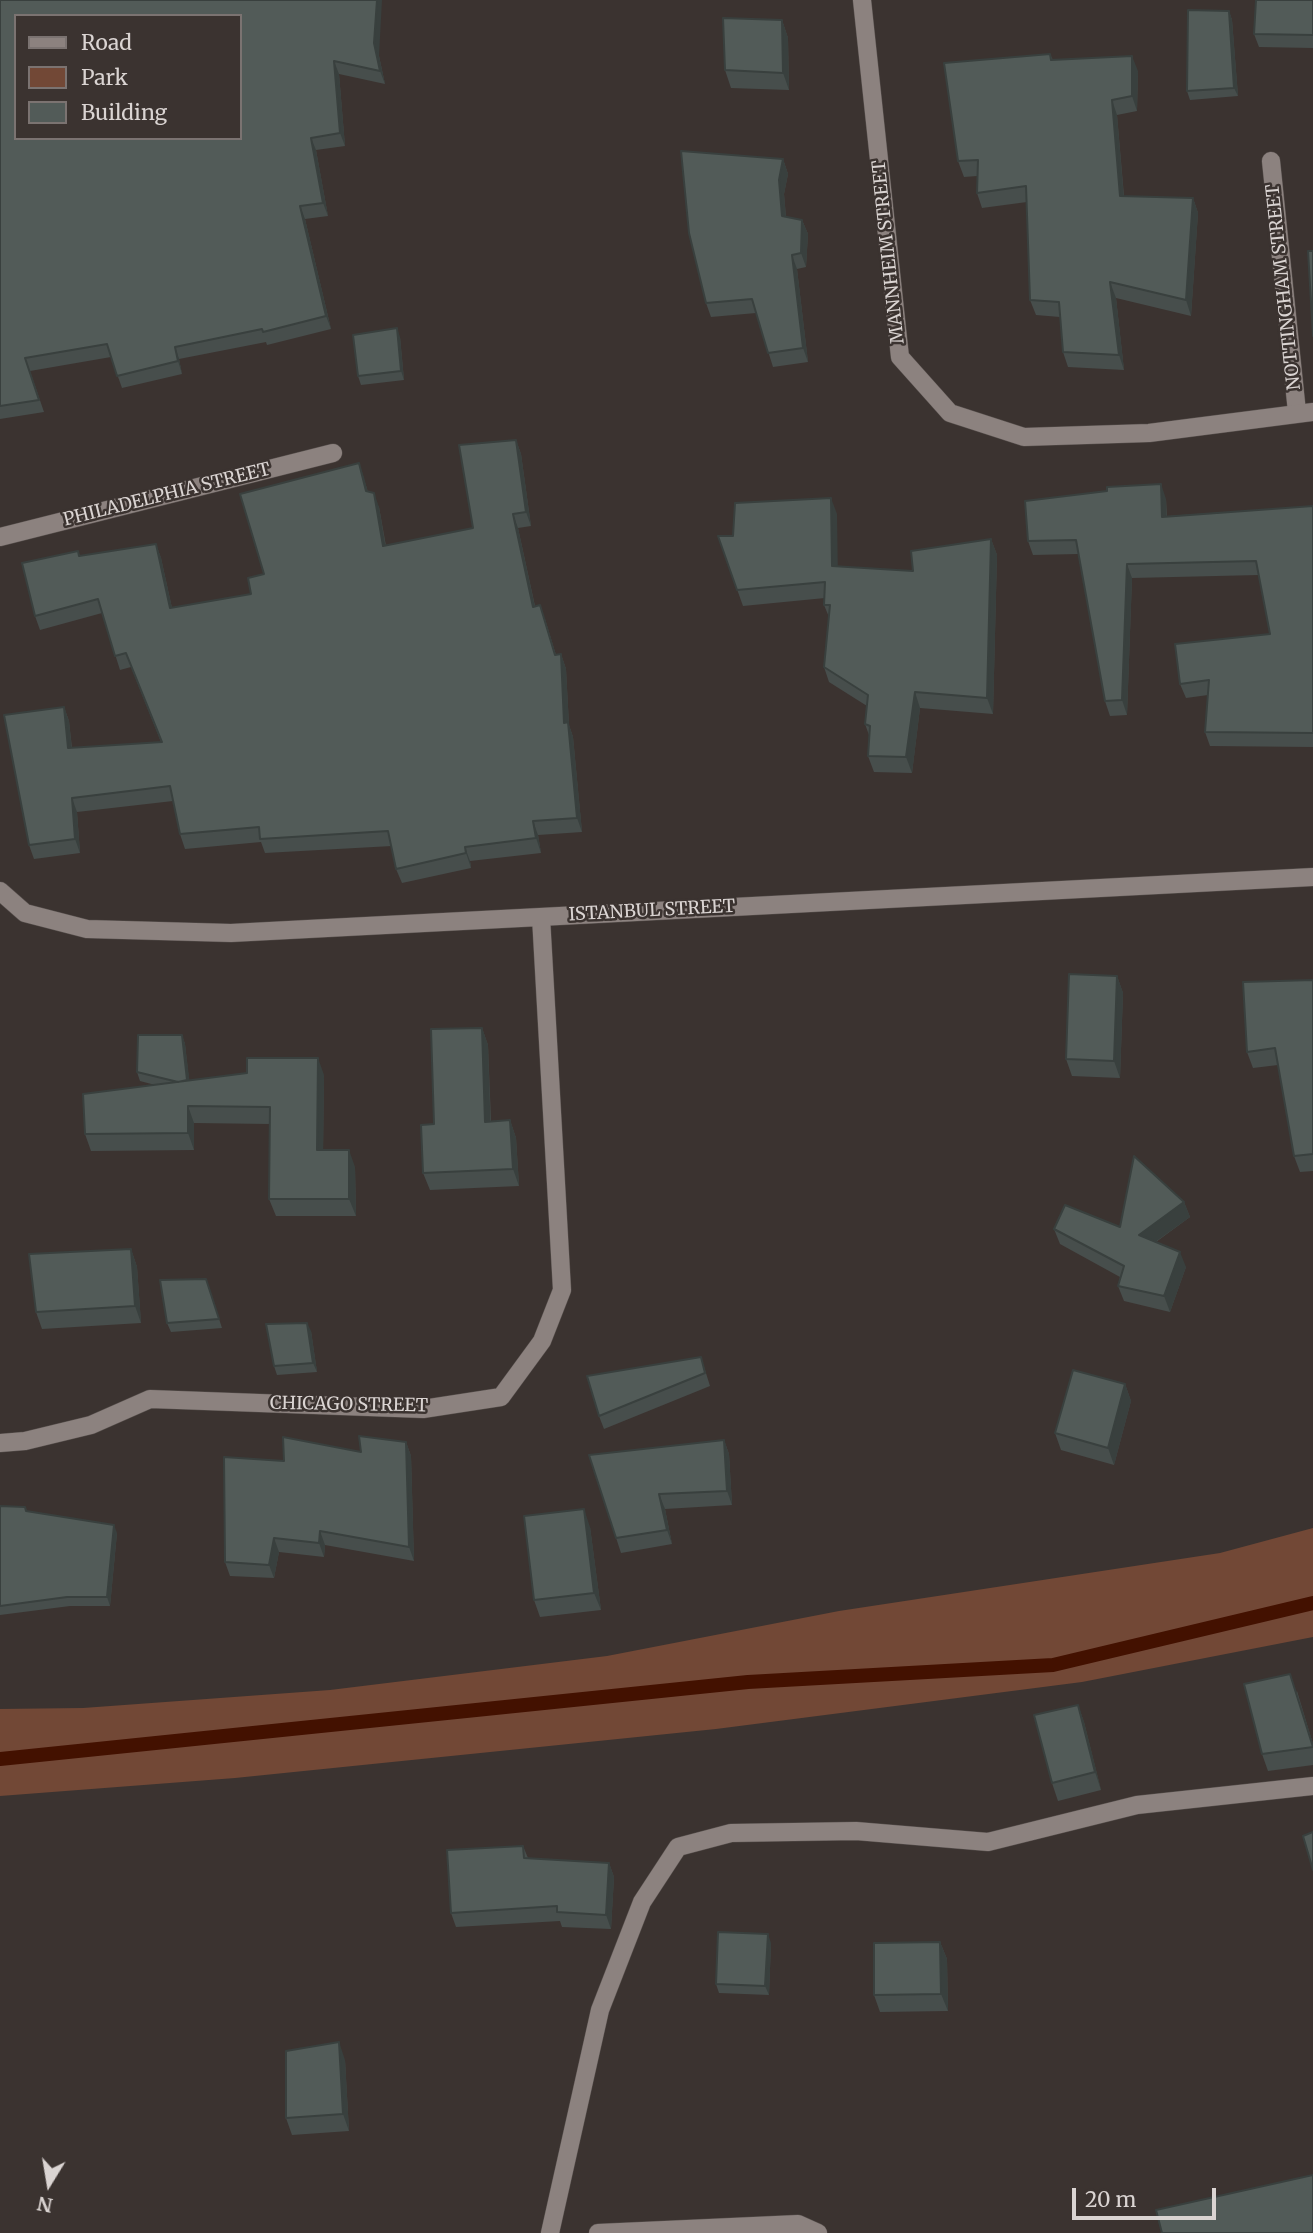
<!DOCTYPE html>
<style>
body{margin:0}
#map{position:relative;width:1313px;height:2233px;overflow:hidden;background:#3b3330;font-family:Merriweather,serif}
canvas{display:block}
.legend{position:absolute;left:14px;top:14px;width:228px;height:126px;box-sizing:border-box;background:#3b3330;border:2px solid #7b7371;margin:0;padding:9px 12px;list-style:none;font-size:21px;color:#dad4d2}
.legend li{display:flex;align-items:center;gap:14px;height:35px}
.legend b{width:35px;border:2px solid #7b7371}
.north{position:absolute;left:14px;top:2149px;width:70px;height:70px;-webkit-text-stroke:5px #3b3330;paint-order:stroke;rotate:191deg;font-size:19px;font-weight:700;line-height:28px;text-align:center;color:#dad4d2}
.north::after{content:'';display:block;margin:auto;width:24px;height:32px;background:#dad4d2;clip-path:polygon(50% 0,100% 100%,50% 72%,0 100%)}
.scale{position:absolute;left:1072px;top:2188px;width:144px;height:32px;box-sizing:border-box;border:4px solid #dad4d2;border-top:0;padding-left:9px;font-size:21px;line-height:24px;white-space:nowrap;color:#dad4d2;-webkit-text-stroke:5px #3b3330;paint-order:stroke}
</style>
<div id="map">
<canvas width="1313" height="2233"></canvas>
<ul class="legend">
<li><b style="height:9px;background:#8c827f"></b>Road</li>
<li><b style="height:19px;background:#724836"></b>Park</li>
<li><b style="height:19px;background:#525b58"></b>Building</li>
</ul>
<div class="north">N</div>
<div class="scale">20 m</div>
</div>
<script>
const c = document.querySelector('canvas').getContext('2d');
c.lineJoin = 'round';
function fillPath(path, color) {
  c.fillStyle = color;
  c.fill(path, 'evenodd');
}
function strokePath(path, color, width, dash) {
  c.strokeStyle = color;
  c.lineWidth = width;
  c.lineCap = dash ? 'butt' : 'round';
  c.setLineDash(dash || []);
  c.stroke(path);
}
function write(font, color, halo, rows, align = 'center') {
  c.font = font + ' Merriweather,serif';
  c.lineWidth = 5;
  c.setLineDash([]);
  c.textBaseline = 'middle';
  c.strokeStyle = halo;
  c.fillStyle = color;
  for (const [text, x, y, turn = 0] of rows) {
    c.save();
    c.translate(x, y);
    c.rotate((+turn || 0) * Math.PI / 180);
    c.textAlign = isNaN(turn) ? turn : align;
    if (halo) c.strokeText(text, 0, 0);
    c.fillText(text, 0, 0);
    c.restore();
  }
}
const green = new Path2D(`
 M1313 1528V1637L1082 1682 716 1729 235 1778 0 1796V1709L83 1708 330 1690 607 1656 839 1611 1220 1553Z`);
const stream = new Path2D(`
 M0 1759 748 1682 1053 1665 1313 1603`);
const lane = new Path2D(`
 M1271 161 1297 412
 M550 2233 600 2010 642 1902 678 1847 731 1833 856 1831 988 1842 1137 1805 1313 1786
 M598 2233 798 2224 818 2233`);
const street = new Path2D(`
 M862 0 900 357 950 413 1024 437 1149 433 1313 412
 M0 537 333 453
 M0 891 25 913 87 929 231 933 1313 877
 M0 1443 25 1441 91 1425 150 1399 423 1409 501 1397 542 1341 562 1290 541 917`);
const wall = new Path2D(`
 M0 0 379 56 385 84 339 74 345 146 316 150 328 216 305 219 331 329 267 345 266 342 179 359 182 374 122 388 111 357 30 371 44 412 0 419Z
 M1313 0V48L1259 47 1254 34Z
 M1229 11 1232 20 1238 96 1190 100 1187 91Z
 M782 20 788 38 789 90 731 88 725 70Z
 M1050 54 1053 60 1138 71 1137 111 1117 115 1124 196 1193 198 1198 213 1191 316 1116 298 1124 370 1068 367 1063 352 1060 317 1036 315 1030 300 1027 202 982 208 977 193V176L964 177 958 161Z
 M783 159 788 174 784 194 786 217 802 220 808 234 806 267 797 269 808 362 773 367 756 313 711 317 706 303Z
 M400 337 404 380 361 385 358 376Z
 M516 440 521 454 531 526 518 528 535 606 545 619 556 655 561 654 566 669 569 725 573 737 582 832 538 835 541 853 470 861 471 868 402 883 396 869 392 846 265 853 261 842 185 849 180 834 173 801 77 812 80 853 34 859 29 845 64 707 69 721 72 748 161 742 131 667 120 670 102 613 40 630 35 616 78 551 80 556 156 544 161 558 172 608 251 594 264 574 359 463 368 492 379 507 386 546 473 528Z
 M1166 499 1167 516 1313 506V747L1210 746 1205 732 1208 695 1186 698 1180 684 1270 634 1259 575 1132 578 1127 715 1110 716 1105 701 1078 554 1033 555 1028 541Z
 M837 514V566L913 571 991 539 997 555 993 714 920 708 912 773 874 772 868 756 869 735 865 724 867 706 829 682 824 667 829 617 824 605 825 598 743 606 718 536H733Z
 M1117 976 1123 993 1120 1078 1072 1076 1066 1059Z
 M1313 980V1171L1300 1172 1294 1156 1278 1065 1253 1068 1247 1052Z
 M482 1028 488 1045 491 1121 510 1120 516 1138 519 1186 430 1190 423 1173 434 1124Z
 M182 1035 185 1044 189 1080 324 1075 323 1150 355 1167 356 1216H276L269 1199 270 1124 194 1123V1150L91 1151 85 1134 155 1085 140 1081 137 1072Z
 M1184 1202 1190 1217 1156 1242 1186 1267 1170 1312 1124 1301 1118 1286 1120 1277 1060 1244 1054 1229 1120 1227Z
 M131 1249 137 1267 141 1323 42 1329 36 1312Z
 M206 1279 222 1328 171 1332 167 1323Z
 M311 1331 317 1372 277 1375 274 1366Z
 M701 1357 710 1386 604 1429 599 1416Z
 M1125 1384 1131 1401 1114 1465 1061 1450 1055 1433Z
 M724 1440 729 1454 732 1505 665 1509 672 1544 621 1553 589 1455Z
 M406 1442 411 1456 414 1561 325 1545 324 1557 279 1552 274 1578 230 1576 225 1562 284 1461 361 1452Z
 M0 1506 25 1507 27 1511 117 1533 110 1606H70L0 1615Z
 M590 1527 601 1610 540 1617 534 1600Z
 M1297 1691 1313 1744V1765L1268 1771 1262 1754Z
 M1078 1705 1084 1722 1101 1790 1058 1801 1052 1783Z
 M523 1846 528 1858 609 1863 614 1877 611 1929 562 1927 560 1921 456 1927 451 1913Z
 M940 1942 947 1959 948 2011 880 2012 874 1995Z
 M771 1943 769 1995 719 1993 716 1984Z
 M345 2060 349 2131 292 2135 286 2118Z`);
const shadedWall = new Path2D(`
 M377 0H382L379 56 385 84 380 71 374 43Z
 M1229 11 1232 20 1238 96 1234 88Z
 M782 20 788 38 789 90 783 73Z
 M1132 56 1138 71 1137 111 1132 96Z
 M334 61 339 74 345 146 340 133Z
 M1112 100 1117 115 1125 211 1120 196Z
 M311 138 316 150 328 216 323 203Z
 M783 159 788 174 784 194 787 230 782 216 779 180Z
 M1193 198 1198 213 1191 316 1186 300Z
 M300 206 305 219 331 329 326 316Z
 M802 220 808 234 806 267 801 253Z
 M792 255 797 269 808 362 803 348Z
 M1110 282 1116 298 1124 370 1119 355Z
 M397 328 400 337 404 380 401 371Z
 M175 347 179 359 182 374 178 361Z
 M516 440 521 454 531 526 526 512Z
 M359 463 364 477 371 505 366 491Z
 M1161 484 1166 499 1167 531 1162 517Z
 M374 493 379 507 388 561 383 546Z
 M831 498 837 514 838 581 832 566Z
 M513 514 518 528 538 621 533 607Z
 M991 539 997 555 993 714 987 698Z
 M156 544 161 558 175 622 170 608Z
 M1127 564 1132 578 1127 715 1122 700Z
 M561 654 566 669 569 725 573 737 582 832 577 818 564 723Z
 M915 692 920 708 912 773 906 757Z
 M64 707 69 721 73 762 68 748Z
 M72 798 77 812 80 853 75 839Z
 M533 821 538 835 541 853 536 838Z
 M465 847 470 861 471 868 466 853Z
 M1117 976 1123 993 1120 1078 1114 1061Z
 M482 1028 488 1045 491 1139 485 1122Z
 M182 1035 185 1044 191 1093 188 1084Z
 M318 1058 324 1075 323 1167 317 1150Z
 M188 1106 194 1123V1150L188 1133Z
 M510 1120 516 1138 519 1186 513 1169Z
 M349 1150 355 1167 356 1216 349 1199Z
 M1184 1202 1190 1217 1144 1250 1139 1235Z
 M131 1249 137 1267 141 1323 135 1306Z
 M1180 1252 1186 1267 1170 1312 1164 1296Z
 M307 1323 311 1331 317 1372 313 1363Z
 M1125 1384 1131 1401 1114 1465 1108 1448Z
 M724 1440 729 1454 732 1505 727 1491Z
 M406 1442 411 1456 414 1561 409 1547Z
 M659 1494 665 1509 672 1544 667 1530Z
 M584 1509 590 1527 601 1610 594 1593Z
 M114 1525 117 1533 110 1606 107 1597Z
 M320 1531 325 1545 324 1557 319 1543Z
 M274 1538 279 1552 274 1578 269 1565Z
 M1290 1674 1313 1744V1747Z
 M1078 1705 1084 1722 1101 1790 1095 1772Z
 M609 1863 614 1877 611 1929 606 1915Z
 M768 1934 771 1943 769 1995 765 1986Z
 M940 1942 947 1959 948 2011 941 1994Z
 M339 2042 345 2060 349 2131 343 2114Z`);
const building = new Path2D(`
 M0 0H377L374 43 380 71 334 61 340 133 311 138 323 203 300 206 326 316 263 332 262 329 175 347 178 361 117 376 107 344 25 358 39 400 0 406ZM16 16H240V138H16Z
 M1256 0H1313V35L1254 34Z
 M1188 10 1229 11 1234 88 1187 91Z
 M723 18 782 20 783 73 725 70Z
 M1050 54 1051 60 1132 56V96L1112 100 1120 196 1193 198 1186 300 1110 282 1119 355 1063 352 1059 302 1030 300 1026 186 977 193 978 160 958 161 944 63Z
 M681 151 783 159 779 180 782 216 802 220 801 253 792 255 803 348 768 353 752 299 706 303 689 233Z
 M1308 251H1313V336Z
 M397 328 401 371 358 376 353 335Z
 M516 440 526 512 513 514 533 607 540 605 555 655 561 654 564 723 568 722 577 818 533 821 536 838 465 847 466 853 396 869 388 831 260 839 259 827 180 834 170 786 72 798 75 839 29 845 4 715 64 707 68 748 162 742 126 653 115 656 98 599 35 616 22 563 78 551 79 556 156 544 170 608 251 594 248 578 264 574 240 494 359 463 366 491 374 493 383 546 473 528 459 445Z
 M1161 484 1162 517 1313 506V733L1205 732 1209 680 1180 684 1175 644 1270 634 1256 561 1127 564 1122 700 1105 701 1076 540 1028 541 1025 501 1107 491V487Z
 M831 498 832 566 913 571 911 551 991 539 987 698 915 692 906 757 868 756 870 726 865 724 868 695 824 667 830 605H824L825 582 737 590 718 536H733L735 503Z
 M1069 974 1117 976 1114 1061 1066 1059Z
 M1313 980V1154L1294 1156 1275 1048 1247 1052 1243 982Z
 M482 1028 485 1122 510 1120 513 1169 423 1173 421 1125 434 1124 431 1029Z
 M138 1035H182L187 1080 178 1082 137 1072Z
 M247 1058H318L317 1150H349V1199H269L270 1107 188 1106V1133L85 1134 83 1094 247 1073Z
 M1134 1156 1184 1202 1139 1235 1180 1252 1164 1296 1118 1286 1124 1266 1054 1229 1065 1205 1120 1227Z
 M131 1249 135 1306 36 1312 29 1254Z
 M206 1279 219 1319 167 1323 160 1280Z
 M307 1323 313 1363 274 1366 266 1324Z
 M701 1357 705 1373 599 1416 587 1376Z
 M1073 1370 1125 1384 1108 1448 1055 1433Z
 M359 1436 406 1442 409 1547 320 1531 319 1543 274 1538 269 1565 225 1562 224 1457 284 1461 283 1437 361 1452Z
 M724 1440 727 1491 659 1494 667 1530 616 1538 589 1455Z
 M0 1506 25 1507 26 1511 114 1525 107 1597H67L0 1606Z
 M584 1509 594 1593 534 1600 524 1516Z
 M1290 1674 1313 1747 1262 1754 1244 1684Z
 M1078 1705 1095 1772 1052 1783 1034 1715Z
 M1313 1832V1870L1303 1836Z
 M523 1846 524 1858 609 1863 606 1915 557 1912V1906L451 1913 447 1850Z
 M718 1932 768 1934 765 1986 716 1984Z
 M940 1942 941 1994 874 1995V1943Z
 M339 2042 343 2114 286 2118V2051Z
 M1313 2175V2233H1162L1156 2210Z`);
const streetNames = [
 ["MANNHEIM STREET",889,252,-96],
 ["NOTTINGHAM STREET",1284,287,-96],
 ["PHILADELPHIA STREET",167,495,-14],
 ["ISTANBUL STREET",652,911,-3],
 ["CHICAGO STREET",349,1405,1]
];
fillPath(green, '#724836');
strokePath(stream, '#431100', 14);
strokePath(lane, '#564f4c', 19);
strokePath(street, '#564f4c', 19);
strokePath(lane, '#8c827f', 18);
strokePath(street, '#8c827f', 18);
fillPath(wall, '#474e4c');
fillPath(shadedWall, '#39403e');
fillPath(building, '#525b58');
strokePath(building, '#39403e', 2);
write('18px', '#dad4d2', '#3b3330', streetNames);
</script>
